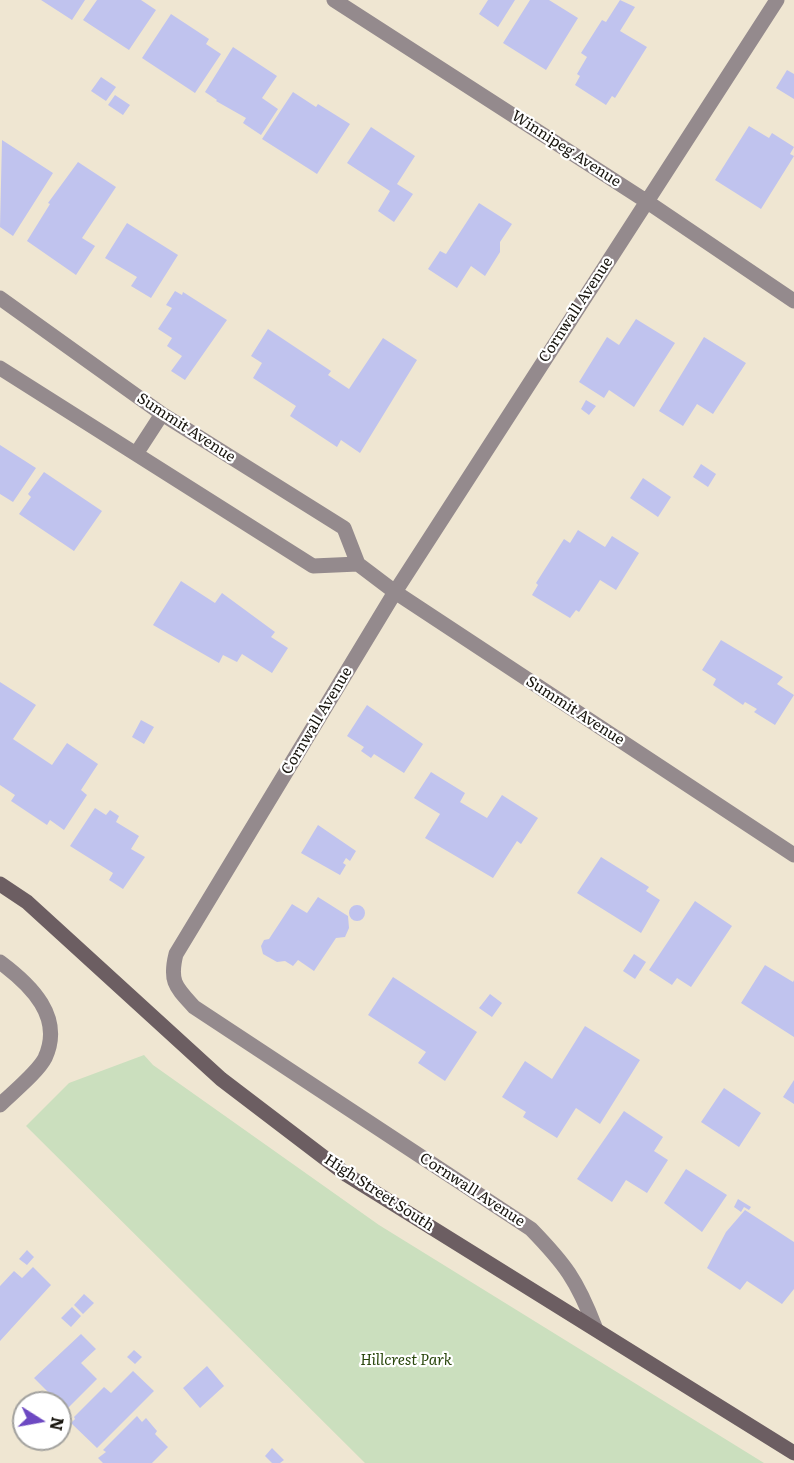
<!DOCTYPE html>
<style>
body{margin:0}
#map{position:relative;width:794px;height:1463px;overflow:hidden;background:#efe6d2;font-family:Literata,serif}
canvas{display:block}
.north{position:absolute;left:12px;top:1391px;width:60px;height:60px;box-sizing:border-box;background:#fff;border:2px solid #a2a19e;border-radius:50%;rotate:101deg;font-size:16px;font-weight:700;line-height:24px;text-align:center;color:#17140d}
.north::after{content:'';display:block;margin:auto;width:21px;height:27px;background:#6d49c2;clip-path:polygon(50% 0,100% 100%,50% 72%,0 100%)}
</style>
<div id="map">
<canvas width="794" height="1463"></canvas>
<div class="north">N</div>
</div>
<script>
const c = document.querySelector('canvas').getContext('2d');
c.lineJoin = 'round';
function fillPath(path, color) {
  c.fillStyle = color;
  c.fill(path, 'evenodd');
}
function strokePath(path, color, width, dash) {
  c.strokeStyle = color;
  c.lineWidth = width;
  c.lineCap = dash ? 'butt' : 'round';
  c.setLineDash(dash || []);
  c.stroke(path);
}
function write(font, color, halo, rows, align = 'center') {
  c.font = font + ' Literata,serif';
  c.lineWidth = 4.5;
  c.setLineDash([]);
  c.textBaseline = 'middle';
  c.strokeStyle = halo;
  c.fillStyle = color;
  for (const [text, x, y, turn = 0] of rows) {
    c.save();
    c.translate(x, y);
    c.rotate((+turn || 0) * Math.PI / 180);
    c.textAlign = isNaN(turn) ? turn : align;
    if (halo) c.strokeText(text, 0, 0);
    c.fillText(text, 0, 0);
    c.restore();
  }
}
const green = new Path2D(`
 M144 1055 153 1065 379 1225 764 1463H365L26 1126 69 1083Z`);
const building = new Path2D(`
 M41 0H85L72 20Z
 M97 0H141L156 10 129 50 83 20Z
 M488 0H515L498 27 479 14Z
 M530 0H549L578 18 546 70 503 43Z
 M620 0 635 7 620 31 647 47 615 98 612 96 606 105 575 85 580 76 577 74 587 57 581 53 602 20 606 22Z
 M171 14 209 39 206 44 221 54 195 93 142 58Z
 M233 47 277 76 262 98 278 109 261 135 243 123 246 118 216 101 217 100 205 92Z
 M787 70 794 74V99L776 88Z
 M101 77 116 87 106 101 91 91Z
 M293 92 316 107 318 104 350 124 317 174 262 139Z
 M115 95 130 105 123 115 108 105Z
 M749 126 769 138 772 133 794 147 790 154 794 156 761 209 715 180Z
 M371 127 415 156 397 184 413 194 394 222 378 211 390 191 347 163Z
 M2 140 53 173 13 236 0 227Z
 M78 162 116 187 82 238 95 246 76 275 27 241 50 204 48 203Z
 M479 203 512 224 500 242V252L485 276 471 266 457 288 428 269 440 251 446 254Z
 M127 223 178 255 151 298 131 286 137 277 105 258Z
 M175 291 182 295 183 292 227 320 185 380 171 371 182 356 167 346 172 338 158 329 172 308 166 305Z
 M636 319 675 343 634 407 609 390 604 398 579 382 607 337 619 345Z
 M268 329 331 371 328 375 349 389 383 338 417 360 360 453 341 440 337 447 290 416 296 406 253 378 262 363 251 356Z
 M704 337 746 363 713 414 697 404 683 426 659 411Z
 M586 400 596 406 589 415 581 409Z
 M0 445 36 468 13 502 0 494Z
 M701 464 716 474 708 487 693 477Z
 M44 472 102 511 74 551 19 514 31 497 28 494Z
 M643 478 671 497 658 517 630 498Z
 M578 530 605 547 612 536 639 553 616 590 600 580 579 612 576 610 570 618 532 595 538 585 536 583 564 539 570 543Z
 M181 581 215 603 222 593 275 632 271 637 288 648 272 673 242 654 237 662 223 655 219 663 153 625Z
 M721 640 783 677 777 684 794 695 775 725 754 712 757 709 745 702 743 705 713 685 716 679 702 670Z
 M0 682 36 705 13 739 52 765 67 743 98 764 81 790 87 795 64 830 50 820 47 825 11 801 15 795 0 785Z
 M367 705 423 744 404 773 374 754 371 758 361 751 364 747 347 736Z
 M141 720 154 727 144 744 132 737Z
 M431 772 465 793 460 802 487 818 502 795 538 818 521 844 517 841 493 878 425 838 440 814 414 798Z
 M95 808 106 815 110 810 119 816 116 822 139 836 131 849 145 857 123 889 109 880 113 873 70 846Z
 M318 825 356 851 350 861 346 858 343 863 346 865 340 875 301 853Z
 M601 857 649 887 646 891 660 900 641 933 577 893Z
 M318 897 348 916 349 928 345 937 336 938 314 971 298 960 293 966 285 961 277 962 263 954 261 946 264 940 269 939 292 904 307 913Z
 M695 901 732 926 691 987 677 978 672 985 649 970Z
 M349 913a8 8 0 1 1 16 0a8 8 0 1 1-16 0Z
 M634 954 646 962 635 979 623 971Z
 M765 965 793 982 794 980V1037L741 1003Z
 M393 977 477 1032 445 1081 418 1063 426 1052 368 1015Z
 M490 994 502 1003 492 1017 479 1008Z
 M585 1026 640 1060 600 1124 576 1108 557 1138 523 1117 526 1112 502 1097 525 1061 552 1079Z
 M794 1080V1104L783 1097Z
 M724 1088 761 1113 739 1147 701 1122Z
 M624 1111 663 1137 654 1151 668 1160 647 1193 626 1180 612 1202 577 1179Z
 M686 1169 727 1195 702 1232 664 1203Z
 M738 1199 751 1207 749 1210 744 1207 741 1212 734 1207Z
 M745 1210 794 1242V1289L782 1304 747 1281 740 1290 707 1268 726 1232Z
 M27 1250 34 1257 27 1265 19 1259Z
 M33 1267 51 1285 0 1341V1286L14 1271 22 1278Z
 M84 1294 94 1303 83 1314 74 1305Z
 M72 1307 81 1316 71 1327 61 1318Z
 M81 1334 96 1349 81 1363 97 1379 66 1410 34 1378Z
 M134 1350 142 1357 135 1364 127 1357Z
 M207 1366 224 1386 200 1408 183 1388Z
 M133 1371 154 1391 97 1448 71 1423 75 1419 74 1417 104 1387 111 1393Z
 M137 1416 142 1422 146 1418 157 1431 155 1434 168 1447 152 1463H103L98 1458 106 1452 103 1450Z
 M272 1448 284 1460 280 1463H272L265 1456Z`);
const minor = new Path2D(`
 M334 0 646 201 794 301
 M0 298 162 414 344 528 358 564 395 592 794 855
 M0 368 313 566 358 564
 M136 454 162 414
 M0 962C31 985 64 1017 45 1058 38 1072 12 1093 0 1105
 M595 1327C577 1280 565 1264 531 1229L194 1007C176 987 169 982 176 954L395 592 777 0`);
const secondary = new Path2D(`
 M0 884 27 902 221 1079 347 1175 794 1453`);
const streetNames = [
 ["Winnipeg Avenue",566,149,33],
 ["Cornwall Avenue",576,310,-57],
 ["Summit Avenue",186,428,33],
 ["Summit Avenue",575,711,33],
 ["Cornwall Avenue",317,721,-59],
 ["Cornwall Avenue",472,1190,33],
 ["High Street South",379,1193,33]
];
const parkNames = [
 ["Hillcrest Park",406,1361]
];
fillPath(green, '#cbdfbe');
fillPath(building, '#c0c3ee');
strokePath(minor, '#948a8d', 15);
strokePath(secondary, '#6c5e62', 15);
write('15px', '#17140d', '#fff', streetNames);
write('italic 15px', '#29460c', '#fff', parkNames);
</script>
